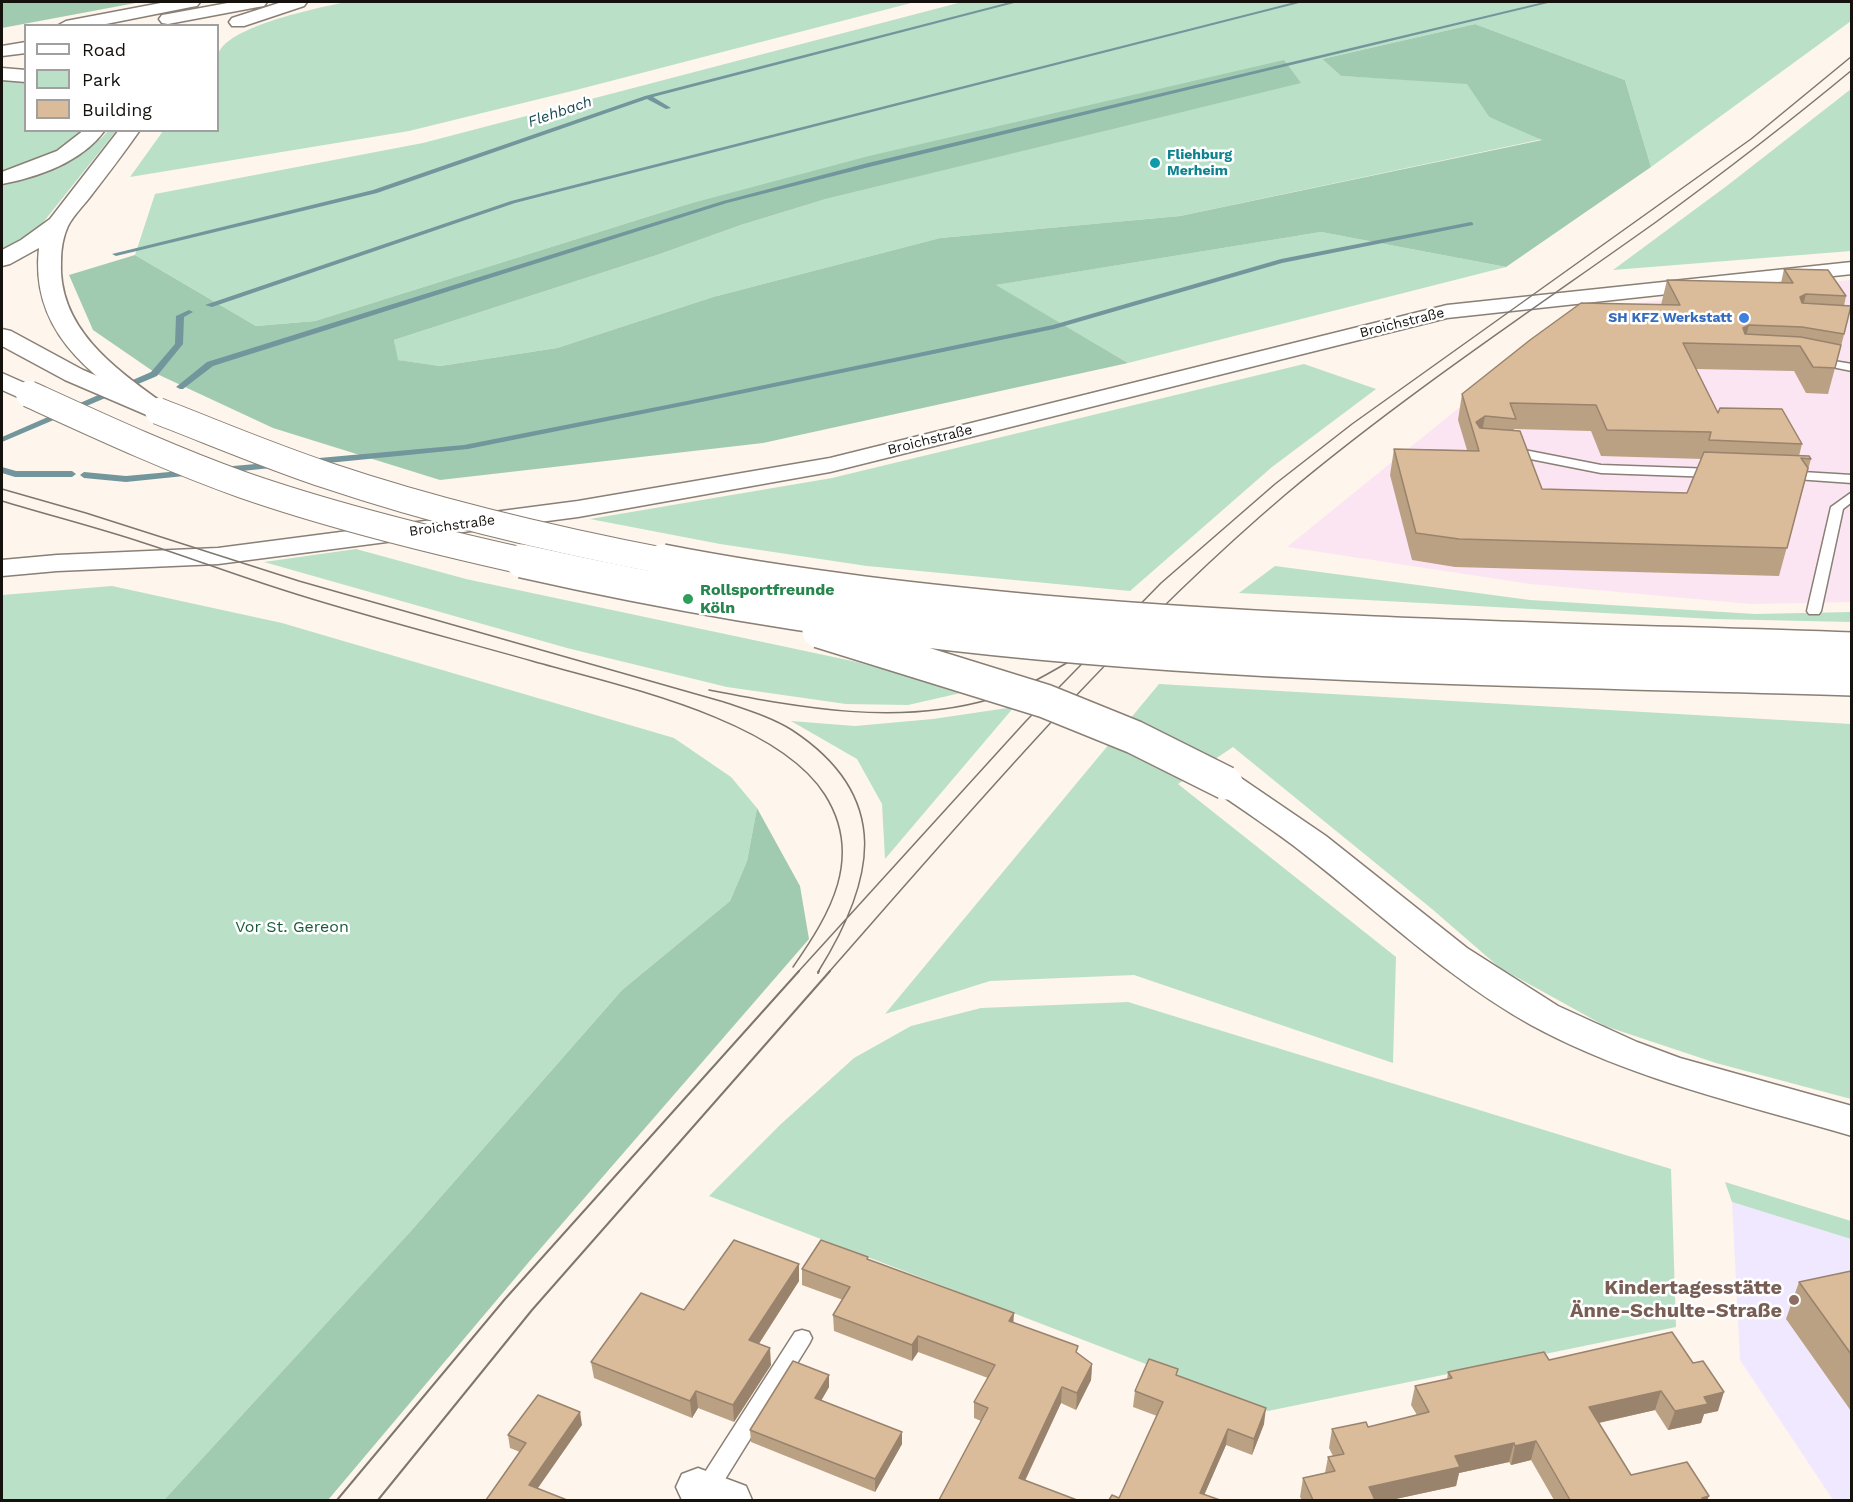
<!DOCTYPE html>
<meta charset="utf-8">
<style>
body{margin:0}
#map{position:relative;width:1853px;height:1502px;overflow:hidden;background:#fef5ec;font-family:"Work Sans",sans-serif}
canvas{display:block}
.frame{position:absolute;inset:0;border:3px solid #15110d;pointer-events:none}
.legend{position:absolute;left:24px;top:24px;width:195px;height:108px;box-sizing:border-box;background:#fff;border:2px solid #a1a09e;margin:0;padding:8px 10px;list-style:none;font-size:18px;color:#15110d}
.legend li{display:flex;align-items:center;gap:12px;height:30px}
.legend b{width:30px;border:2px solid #a1a09e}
</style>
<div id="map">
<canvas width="1853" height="1502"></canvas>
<div class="frame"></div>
<ul class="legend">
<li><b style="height:8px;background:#fff"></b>Road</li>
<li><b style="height:16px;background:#bae0c8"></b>Park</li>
<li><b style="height:16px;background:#dabb9a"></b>Building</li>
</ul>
</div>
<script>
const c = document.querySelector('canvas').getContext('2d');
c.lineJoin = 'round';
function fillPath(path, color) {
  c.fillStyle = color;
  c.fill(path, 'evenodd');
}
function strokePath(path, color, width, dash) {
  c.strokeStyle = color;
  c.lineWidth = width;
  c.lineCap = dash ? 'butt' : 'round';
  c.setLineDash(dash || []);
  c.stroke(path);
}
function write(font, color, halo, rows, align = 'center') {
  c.font = font + ' "Work Sans",sans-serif';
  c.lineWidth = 5;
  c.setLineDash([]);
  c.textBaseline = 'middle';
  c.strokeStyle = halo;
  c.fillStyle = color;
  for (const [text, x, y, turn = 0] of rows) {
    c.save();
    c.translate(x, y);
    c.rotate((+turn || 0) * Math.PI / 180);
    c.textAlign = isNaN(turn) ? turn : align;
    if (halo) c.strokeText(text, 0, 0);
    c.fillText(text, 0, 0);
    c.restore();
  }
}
const commercial = new Path2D(`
 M1851 280V602L1751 604 1530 584 1287 547 1581 309Z`);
const education = new Path2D(`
 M1732 1202 1851 1239V1500H1833L1740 1360Z`);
const green = new Path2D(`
 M347 2H915L576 90 409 131 130 177 163 131 218 130C218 108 214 78 218 56 222 27 321 7 347 2Z
 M962 2H1851V21L1651 167 1625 80 1475 24 1322 59 1341 76 1467 83 1489 117 1543 139 1180 216 940 238 713 297 557 348 440 366 397 360 394 340 660 254 741 225 826 199 1300 82 685 205 315 321 256 326 135 255 155 194 423 143Z
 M2 79 25 81 26 130 84 131C57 153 35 163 2 173Z
 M1851 89V251L1613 270 1728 185Z
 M108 131H116L41 225 32 235 2 253V183C38 172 82 161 108 131Z
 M1321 232 1506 267 1128 363 995 285Z
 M1304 364 1376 389 1272 467 1130 591 867 566 720 544 590 519 832 478Z
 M356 549 466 579 857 662 965 692 908 705 846 704 727 687 567 648 264 562Z
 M1275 566 1530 600 1755 614 1851 612 1852 622 1714 619 1239 593Z
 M112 586 282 623 674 738 731 777 757 808 747 861 730 901 622 990 410 1232 164 1500H2V595Z
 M1159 684 1851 724V1099L1716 1063 1605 1026 1500 968 1432 909 1233 747 1178 784 1396 957 1393 1063 1134 975 990 981 885 1014Z
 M1014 707 885 859 882 804 857 759 791 721 855 726 933 719Z
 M1128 1002 1671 1169 1676 1327 1268 1411 709 1196 781 1124 854 1058 911 1026 981 1008Z
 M1725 1182 1851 1221V1239L1732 1202Z`);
const forest = new Path2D(`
 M2 2H141L2 28Z
 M1475 24 1625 80 1651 167 1506 267 1321 232 996 285 1128 363 763 443 440 480 273 428 157 374 93 330 69 275 135 255 256 326 315 321 685 205 869 156 1284 60 1301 83 826 199 741 225 660 254 394 340 398 360 440 366 557 348 713 297 940 238 1180 216 1542 140 1489 117 1467 84 1341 76 1322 59Z
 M757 808 800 886 809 939 528 1263 328 1500H164L410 1232 622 990 730 901 747 861Z`);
const stream = new Path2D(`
 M1010 2H1018L653 97 671 108 666 109 647 99 377 193 116 256 112 254 373 190 645 96Z
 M1295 2H1303L515 203 212 307 205 305 511 201Z
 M1544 2H1552L869 167 727 203 213 366 183 389H180L176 387 207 362 723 201 868 163Z
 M1471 222 1473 223V225L1282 263 1054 329 687 405 468 449 308 465 304 462 308 459 464 445 687 401 1053 325 1281 259Z
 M189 310 193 312 184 317 183 344 157 376 2 442V437L151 372 175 344 176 316Z
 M278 462 282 465 281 467 222 473 218 470 222 467Z
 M2 467 16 471H72L76 474 72 477H15L2 473Z
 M191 470 195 473 194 475 126 482 84 478 80 475 84 472 126 476Z`);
const lane = new Path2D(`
 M1816 358 1852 364V371L1812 363V359Z
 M1509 447 1601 465 1714 469 1720 473 1714 477 1601 473 1505 454V448Z
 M1786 471 1852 475V483L1782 478 1780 475 1782 472Z
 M1852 492V502L1843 509 1821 611 1819 614H1809L1807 611 1831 507Z
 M802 1330 809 1332 812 1338 809 1344 714 1497 706 1499 698 1497 695 1490 698 1483 795 1332Z`);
const street = new Path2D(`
 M1852 262V274L1447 318 830 472 578 517 218 564 57 571 2 576V560L57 555 218 548 578 501 830 458 1447 305Z
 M698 1468 746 1486 752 1500H682L676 1487 682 1474Z`);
const secondary = new Path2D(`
 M2 329 11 331 83 370 167 406 171 411 167 416 158 419 149 416 65 380 2 346Z
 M2 373 38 389 42 394 38 399 29 402 2 390Z
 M1226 773 1238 776 1326 836 1467 948 1558 1006 1637 1042 1680 1058 1852 1106V1136C1743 1104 1630 1079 1531 1025 1447 978 1378 911 1303 853 1275 831 1244 811 1214 790L1209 783 1214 776Z`);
const highway = new Path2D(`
 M166 2H200L197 6 191 7 96 26H57L66 21Z
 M233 2H267L264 6 258 7 168 24 162 23 159 19 162 15 168 14Z
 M282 2H307L304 6 244 26H232L229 22 232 18Z
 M26 42V53L2 56V46Z
 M2 68 26 70V82L2 80Z
 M84 130H105C82 162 38 177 2 184V172L57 151Z
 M119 130H140C124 153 107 175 90 197 83 206 73 216 68 226 63 237 61 249 61 262 58 330 117 370 167 406L171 411 167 416 158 419 149 416C88 372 30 331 39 248L10 264 2 266V250L21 240 50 219Z`);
const tramFar1 = new Path2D(`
 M2 489 86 513 299 581 724 702C747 710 771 717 792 730 894 797 875 881 818 972
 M2 501C48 515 95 527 141 542 194 559 246 579 299 595 376 619 454 639 532 661 615 685 777 718 825 795 864 857 830 914 793 967
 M709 690C802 708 898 726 991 699 1024 689 1053 671 1082 654
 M798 972 1026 721 1161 583 1275 484 1352 424 1751 139 1852 56
 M829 972C974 807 1117 638 1285 495 1403 396 1531 311 1656 222 1723 173 1788 123 1852 70`);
const tram = new Path2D(`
 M818 973 819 971
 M337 1500 505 1299 799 971
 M378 1500 532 1310 830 971`);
const secondaryBridgeFar1 = new Path2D(`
 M29 394C99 426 170 459 243 485 335 517 433 541 528 562
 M158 411C215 433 271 457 329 476 439 513 555 540 669 562`);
const secondaryBridge = new Path2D(`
 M522 561C664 593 807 618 952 634 1250 668 1552 670 1852 679
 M662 561C795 587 931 602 1066 614 1328 636 1590 640 1852 649
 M819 631 1045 701 1134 737 1226 783`);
const wall = new Path2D(`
 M1784 269 1846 296 1844 306 1845 331 1828 394 1806 393 1794 371 1695 369 1718 413 1802 444 1799 456 1811 459 1779 576 1455 567 1412 560 1390 475 1394 449 1467 450 1458 420 1462 394 1661 305 1667 280 1781 283ZM1514 429 1591 431 1601 456 1702 459 1687 493 1542 489 1514 431Z
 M868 1260 1013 1322 1078 1353 1092 1364 1091 1380 1076 1410 1061 1403 1025 1481 939 1500 981 1421 974 1418V1402L988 1378 918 1352 912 1361 834 1331 833 1315 843 1300 802 1285V1269Z
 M799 1264V1281L759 1344 771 1365 734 1422 698 1408 692 1418 594 1378 591 1362 684 1310Z
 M1851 1271V1411L1786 1319 1799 1282Z
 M1672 1332 1718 1411 1704 1414 1701 1423 1668 1430 1655 1410 1599 1423 1631 1475 1709 1496 1707 1500H1554L1531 1460 1511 1465 1509 1462 1459 1473 1456 1486 1391 1500H1302L1300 1497 1303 1478 1325 1473 1328 1457 1333 1456 1329 1448 1332 1429 1368 1427 1417 1415 1411 1405 1415 1386 1447 1380 1448 1372 1549 1360Z
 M829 1375V1387L821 1401 902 1432V1444L875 1492 751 1442 750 1430Z
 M1177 1375 1264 1424 1252 1455 1226 1445 1204 1495 1119 1498 1157 1416 1133 1407 1135 1391Z
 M582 1425 486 1500 520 1452 510 1448 508 1435Z`);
const shadedWall = new Path2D(`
 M1806 294 1800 319V297Z
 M1749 325 1744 344 1743 328Z
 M1485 416 1480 443 1476 422Z
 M799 1264V1281L750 1357 749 1340Z
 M1014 1313 1013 1329 1009 1321Z
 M918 1336V1352L912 1361V1345Z
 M770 1348 771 1365 734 1422 733 1405Z
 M1092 1364 1091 1380 1076 1410 1077 1393Z
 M829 1375V1387L815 1411V1398Z
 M1062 1387 1061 1403 1018 1495 1019 1478Z
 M696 1391 698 1408 692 1418 690 1401Z
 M1661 1391 1655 1410 1584 1426 1589 1407Z
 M1724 1392 1718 1411 1704 1414 1701 1423 1668 1430 1675 1411 1704 1397Z
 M1266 1408 1264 1424 1252 1455 1254 1439Z
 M580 1412 582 1425 531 1498 529 1485Z
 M1228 1429 1226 1445 1202 1500 1200 1493Z
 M902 1432V1444L875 1492V1479Z
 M1536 1441 1531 1460 1511 1465 1515 1446Z
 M1514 1443 1509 1462 1459 1473 1456 1486 1391 1500H1366L1369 1487 1455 1456Z
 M1709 1496 1707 1500H1701L1702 1498Z`);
const building = new Path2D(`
 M1784 269 1828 270 1846 296 1806 294 1800 297 1802 303 1851 306 1844 334 1802 327 1749 325 1743 328 1745 334 1801 337 1841 345 1835 368 1813 367 1800 346 1683 343 1718 413 1720 408 1782 409 1802 444 1709 440 1711 432 1607 430 1596 405 1510 403 1516 419 1485 416 1476 422 1480 428 1520 431 1542 489 1687 493 1704 452 1809 456 1811 459 1801 458 1808 468 1787 548 1459 539 1416 533 1394 449 1479 451 1462 394 1530 340 1581 303 1680 305 1667 280 1793 283Z
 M734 1240 799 1264 749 1340 770 1348 733 1405 696 1391 690 1401 591 1362 641 1293 684 1310Z
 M821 1240 868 1257 867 1259 1014 1313 1009 1321 1078 1346 1076 1352 1092 1364 1077 1393 1062 1387 1019 1478 1077 1500H939L988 1408 974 1402 995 1365 918 1336 912 1345 833 1315 850 1287 802 1269Z
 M1851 1271V1354L1799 1282Z
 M1672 1332 1693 1363 1703 1361 1724 1392 1704 1397 1708 1404 1675 1411 1661 1391 1589 1407 1631 1475 1687 1462 1709 1496 1702 1498 1704 1500H1570L1536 1441 1515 1446 1514 1443 1455 1456 1460 1467 1369 1487 1375 1500H1313L1303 1478 1335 1471 1328 1457 1344 1454 1332 1429 1366 1422 1368 1427 1429 1412 1415 1386 1452 1378 1448 1372 1544 1352 1549 1360Z
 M1149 1359 1178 1369 1176 1375 1266 1408 1254 1439 1228 1429 1200 1493 1220 1500H1109L1112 1495 1119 1498 1163 1402 1135 1391Z
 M793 1361 829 1375 815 1398 902 1432 875 1479 750 1430Z
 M538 1395 580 1412 529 1485 567 1500H486L526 1443 508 1435Z`);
const markers = [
 [1155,163,6,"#0f9aa8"],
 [1744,318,6,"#3f7fe0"],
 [688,599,6,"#2e9e5b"],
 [1794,1300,6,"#8d6e63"]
];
const farCulturenames = [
 ["Fliehburg",1167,155],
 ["Merheim",1167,171]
];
const farShopnames = [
 ["SH KFZ Werkstatt",1732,318]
];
const farStreetnames = [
 ["Broichstraße",1402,323,-14],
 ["Broichstraße",930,440,-14],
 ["Broichstraße",452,526,-8]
];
const farWaternames = [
 ["Flehbach",560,112,-19]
];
const leisureNames = [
 ["Rollsportfreunde",700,590],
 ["Köln",700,608]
];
const parkNames = [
 ["Vor St. Gereon",292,927]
];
const nearEducationnames = [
 ["Kindertagesstätte",1782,1288],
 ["Änne-Schulte-Straße",1782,1311]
];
fillPath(commercial, '#fce5f2');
fillPath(education, '#f0e8fe');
fillPath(green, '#bae0c8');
fillPath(forest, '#a1cbb1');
fillPath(stream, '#72969c');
strokePath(lane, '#897f75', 3);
strokePath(street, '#897f75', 3);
strokePath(secondary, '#897f75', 3);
strokePath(highway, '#897f75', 3);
fillPath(lane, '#fff');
fillPath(street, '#fff');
fillPath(secondary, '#fff');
fillPath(highway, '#fff');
strokePath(tramFar1, '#7d7770', 1.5);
strokePath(tram, '#7d7770', 2);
strokePath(secondaryBridgeFar1, '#897f75', 28, []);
strokePath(secondaryBridge, '#897f75', 36, []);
strokePath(secondaryBridgeFar1, '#fff', 26);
strokePath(secondaryBridge, '#fff', 33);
fillPath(wall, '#bba184');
fillPath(shadedWall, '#99836c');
fillPath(building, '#dabb9a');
strokePath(building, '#99836c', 1.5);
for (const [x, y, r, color] of markers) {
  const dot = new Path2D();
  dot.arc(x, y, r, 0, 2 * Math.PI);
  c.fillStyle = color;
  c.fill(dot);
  strokePath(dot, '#fff', 2);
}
write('bold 14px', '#0d838f', '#fff', farCulturenames, 'left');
write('bold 14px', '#366cbe', '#fff', farShopnames, 'right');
write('14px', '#15110d', '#fff', farStreetnames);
write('italic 15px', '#1c4a53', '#fff', farWaternames);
write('bold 16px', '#27864d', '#fff', leisureNames, 'left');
write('16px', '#185c3b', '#fff', parkNames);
write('bold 20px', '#785e54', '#fff', nearEducationnames, 'right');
</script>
